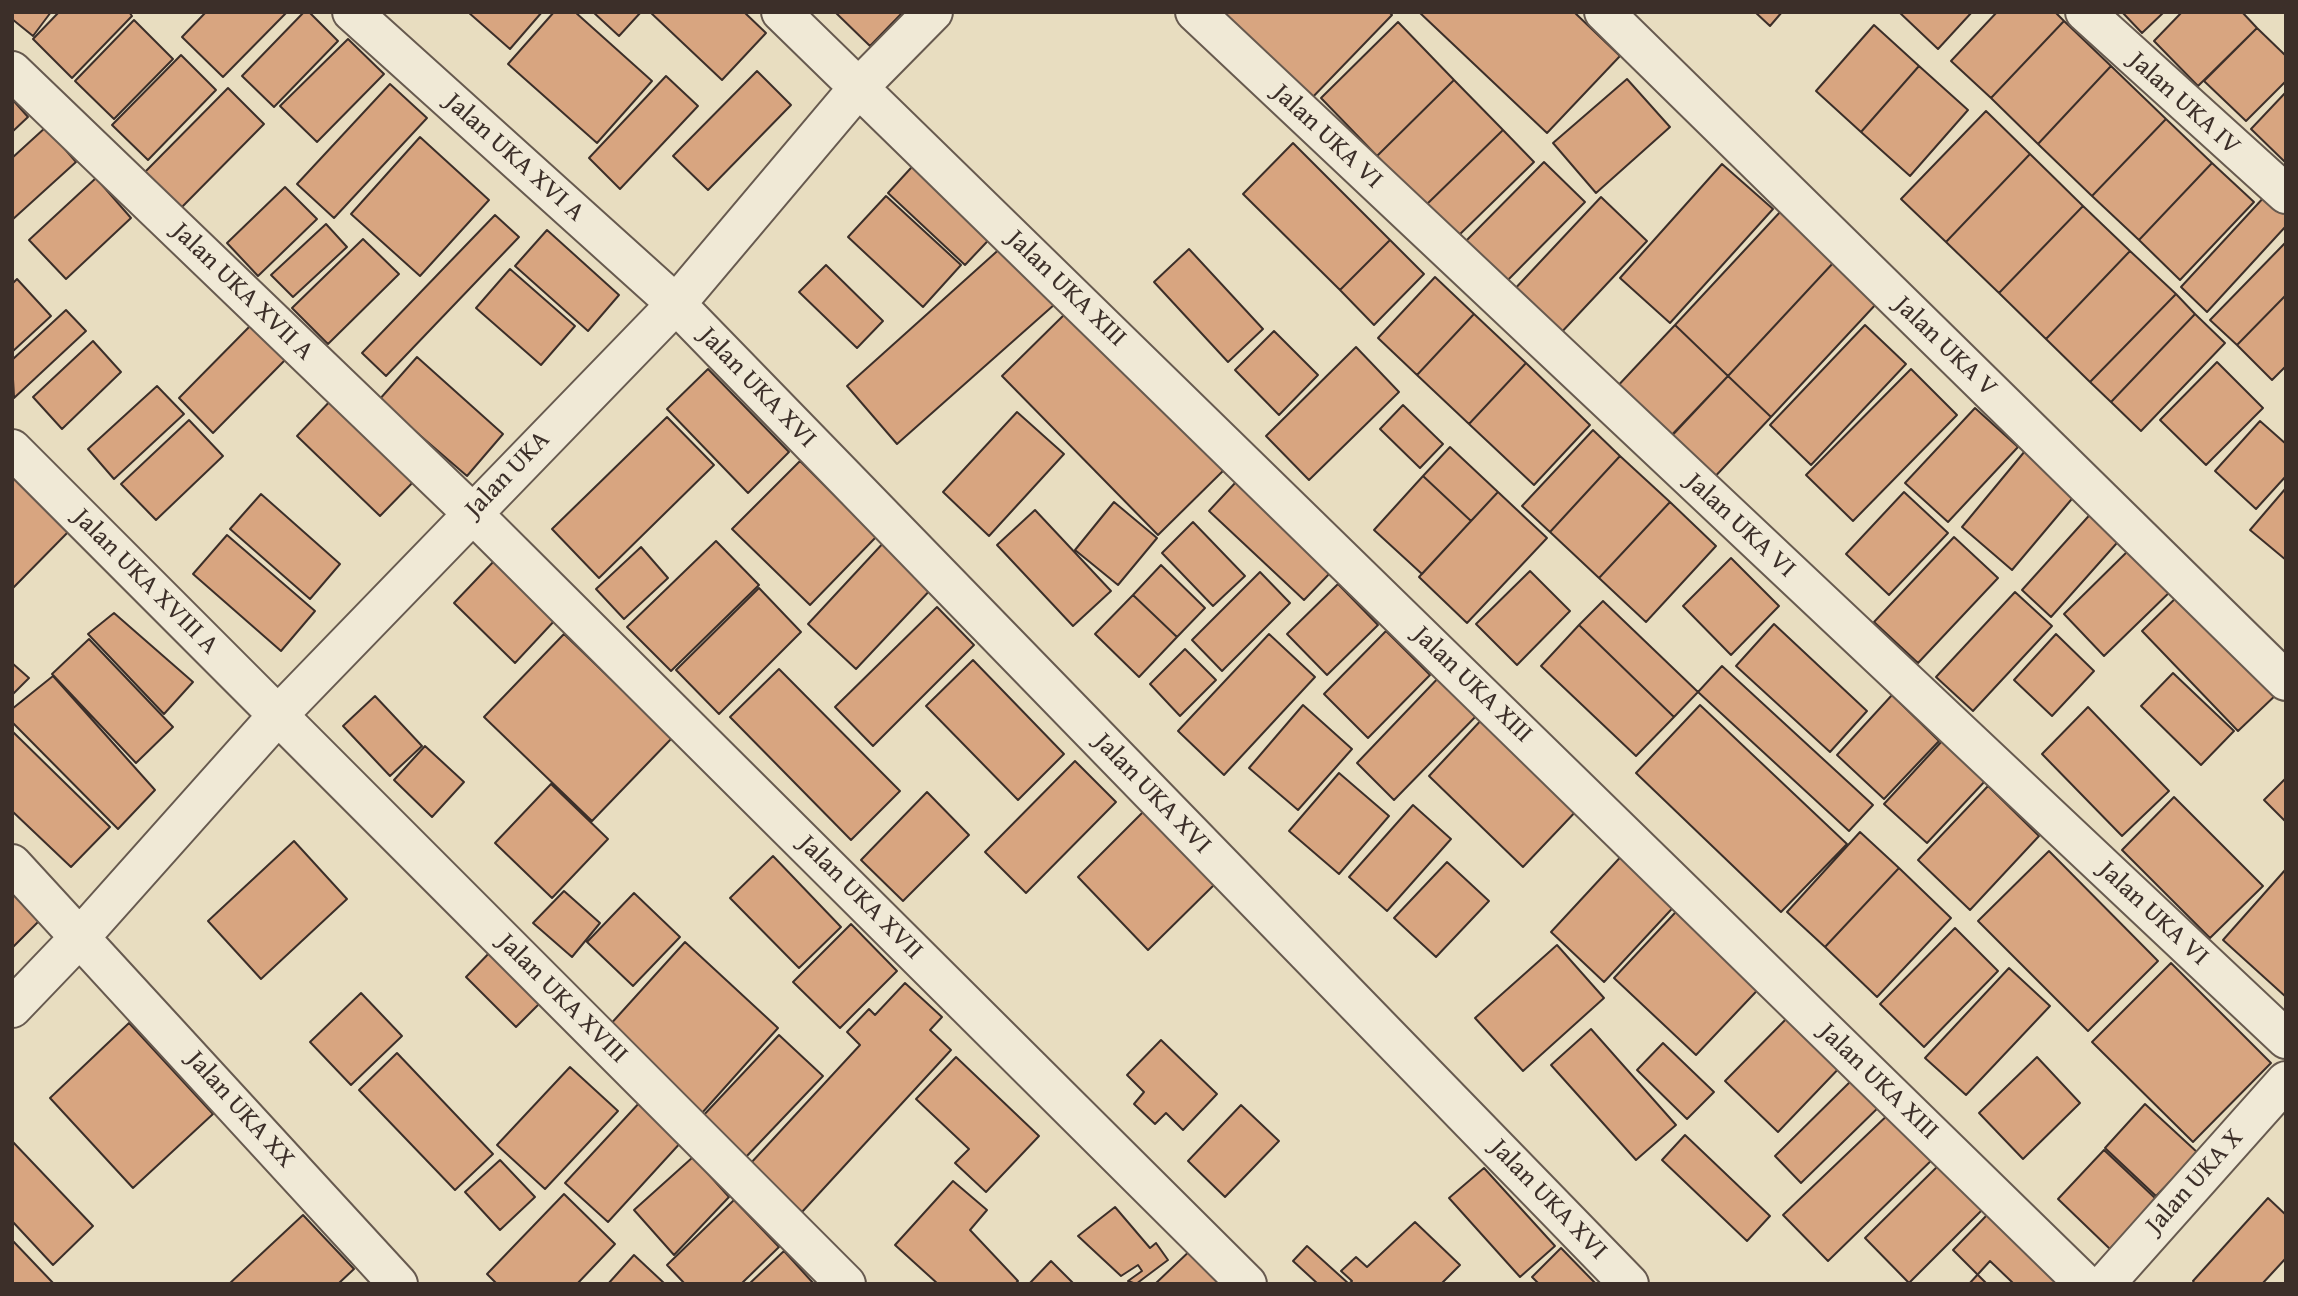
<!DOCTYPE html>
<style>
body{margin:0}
#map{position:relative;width:2298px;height:1296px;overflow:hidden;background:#e8ddc0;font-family:"Gentium Book Plus",serif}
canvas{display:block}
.frame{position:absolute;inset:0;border:14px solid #3c2f29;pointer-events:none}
</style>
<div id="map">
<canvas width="2298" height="1296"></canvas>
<div class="frame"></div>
</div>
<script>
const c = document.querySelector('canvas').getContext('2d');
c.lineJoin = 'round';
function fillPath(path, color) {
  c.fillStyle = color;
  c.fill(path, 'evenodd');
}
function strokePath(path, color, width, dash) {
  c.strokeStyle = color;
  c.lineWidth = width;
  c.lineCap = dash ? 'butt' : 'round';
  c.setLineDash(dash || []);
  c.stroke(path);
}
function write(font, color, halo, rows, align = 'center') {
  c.font = font + ' "Gentium Book Plus",serif';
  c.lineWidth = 7;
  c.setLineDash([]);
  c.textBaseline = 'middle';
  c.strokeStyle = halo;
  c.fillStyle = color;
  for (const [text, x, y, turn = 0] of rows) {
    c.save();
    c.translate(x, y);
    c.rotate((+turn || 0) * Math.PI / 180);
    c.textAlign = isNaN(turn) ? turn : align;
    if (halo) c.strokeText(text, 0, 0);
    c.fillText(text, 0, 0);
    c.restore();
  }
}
const building = new Path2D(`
 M12 12H51L33 36 12 19Z
 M59 12H129L132 16 72 78 33 39Z
 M206 12H287L223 77 182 37Z
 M304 12H309L338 41 274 107 242 76Z
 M468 12H542L510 49Z
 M554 12H575L652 81 597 143 508 64Z
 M593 12H641L619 36Z
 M650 12H744L766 33 722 80Z
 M835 12H903L870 46Z
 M1218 12H1389L1392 15 1308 102Z
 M1419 12H1574L1620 56 1547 133Z
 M1755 12H1782L1770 26Z
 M1899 12H1972L1938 49Z
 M1997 12H2055L2064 21 1991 98 1951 61Z
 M2122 12H2164L2142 33Z
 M2182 12H2242L2257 28 2198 86 2154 41Z
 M134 20 173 59 114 119 75 81Z
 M2064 21 2111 66 2038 144 1991 98Z
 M1398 22 1454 80 1377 156 1321 98Z
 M1874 25 1919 66 1861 132 1816 91Z
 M2257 28 2286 56V81L2246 121 2204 81Z
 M348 39 384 74 317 142 280 106Z
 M181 55 216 90 148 160 112 125Z
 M1919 66 1968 110 1910 176 1861 132Z
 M2111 66 2166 119 2092 196 2038 144Z
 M757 71 791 105 708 190 673 156Z
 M666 76 698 106 620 189 589 158Z
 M1627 79 1670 127 1596 193 1553 143Z
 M1454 80 1503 130 1425 206 1377 156Z
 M390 84 427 118 334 218 297 184Z
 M228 88 264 124 180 209 144 173Z
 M2286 92V163L2251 129Z
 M12 99 28 117 12 132Z
 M1986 111 2030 154 1946 242 1901 199Z
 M2166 119 2212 163 2139 240 2092 196Z
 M46 127 76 162 12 220V158Z
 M1503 130 1534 162 1456 238 1425 206Z
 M420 137 489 200 420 276 351 214Z
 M1293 143 1390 240 1340 290 1243 194Z
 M2030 154 2083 206 1999 293 1946 242Z
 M921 157 999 229 965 265 888 193Z
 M1544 162 1585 202 1503 285 1462 245Z
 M2212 163 2254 202 2180 280 2139 240Z
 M1722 164 1773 209 1670 323 1620 278Z
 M96 178 131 218 66 279 29 240Z
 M285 187 317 219 258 276 227 243Z
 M2266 195 2286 213V226L2207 312 2181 287Z
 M886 196 961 265 923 307 848 237Z
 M1601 197 1647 241 1558 336 1511 293Z
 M2083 206 2130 251 2046 339 1999 293Z
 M1781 211 1834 262 1728 376 1675 325Z
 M495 215 519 237 386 376 362 353Z
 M326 224 347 247 293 297 271 275Z
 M547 230 619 295 588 331 515 266Z
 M363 239 399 274 328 344 292 308Z
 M1390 240 1424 274 1374 325 1340 290Z
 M2286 242V295L2237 345 2210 320Z
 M1004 245 1055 304 897 444 847 386Z
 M1189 249 1263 329 1228 362 1154 282Z
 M2130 251 2176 294 2090 382 2046 339Z
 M1834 262 1877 303 1771 417 1728 376Z
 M826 265 883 321 857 348 799 292Z
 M510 269 575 326 541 365 476 308Z
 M1435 277 1474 314 1417 375 1378 338Z
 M17 279 51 316 12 352V284Z
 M2176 294 2195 314 2111 402 2090 382Z
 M2286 295V366L2272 380 2237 345Z
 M1072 307 1228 466 1158 535 1002 376Z
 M66 310 86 331 14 398 12 360Z
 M1474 314 1526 363 1469 424 1417 375Z
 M2195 314 2225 343 2141 431 2111 402Z
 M253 323 288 357 213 433 179 398Z
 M1675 325 1728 376 1666 441 1613 391Z
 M1865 325 1906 364 1811 465 1770 425Z
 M1274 331 1318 375 1279 415 1235 370Z
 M93 341 121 372 62 429 33 397Z
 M1356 347 1399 392 1309 480 1266 436Z
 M417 357 503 434 467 476 379 400Z
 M2217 362 2263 408 2206 465 2160 420Z
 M1526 363 1590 425 1534 485 1469 424Z
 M708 369 789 452 748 493 667 409Z
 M1911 369 1957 415 1853 521 1806 475Z
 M1728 376 1771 417 1709 483 1666 442Z
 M157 386 184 414 114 479 88 449Z
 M334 397 418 477 380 516 297 436Z
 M1403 405 1443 444 1420 468 1380 429Z
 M1975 408 2018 447 1948 522 1905 483Z
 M1017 412 1064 454 989 536 943 492Z
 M667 417 714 465 599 578 552 529Z
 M189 420 223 456 156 520 121 484Z
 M2260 421 2286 444V476L2256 509 2215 471Z
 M1593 430 1620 456 1550 532 1522 506Z
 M1450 447 1498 492 1471 521 1423 476Z
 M2025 451 2076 494 2012 570 1962 527Z
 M1620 456 1670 502 1599 578 1550 532Z
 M800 461 876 537 810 605 732 529Z
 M12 470 72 528 12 589Z
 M1423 476 1471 521 1422 574 1374 530Z
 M1236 482 1331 572 1304 600 1209 511Z
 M2286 488V560L2250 530Z
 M1498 492 1547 538 1467 623 1419 577Z
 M1904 492 1948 533 1889 595 1846 554Z
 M261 494 340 564 310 599 230 529Z
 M1114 502 1157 538 1118 585 1075 550Z
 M1670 502 1716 546 1646 622 1599 578Z
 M2095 509 2124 535 2051 617 2022 590Z
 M1035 510 1111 591 1073 626 997 545Z
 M1193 522 1245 576 1213 606 1162 553Z
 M227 535 315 611 281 651 193 574Z
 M1954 537 1998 578 1918 663 1874 622Z
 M886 540 934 586 856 669 808 624Z
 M716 541 759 585 671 671 627 627Z
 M2136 543 2176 586 2104 656 2064 614Z
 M641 547 668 578 624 619 596 589Z
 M1731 558 1779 606 1731 655 1683 606Z
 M495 560 556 619 515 663 454 603Z
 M1161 565 1205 608 1177 637 1133 595Z
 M1530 571 1570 611 1517 665 1476 624Z
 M1260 572 1290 603 1222 671 1192 640Z
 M1338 584 1378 625 1327 675 1287 634Z
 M759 588 801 632 719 714 676 670Z
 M2184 590 2280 691 2238 731 2142 631Z
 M2015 592 2052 626 1973 711 1936 677Z
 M1133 595 1177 637 1139 677 1095 634Z
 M1603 601 1698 692 1674 717 1579 625Z
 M937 607 974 645 873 746 835 707Z
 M114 613 193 682 164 714 88 634Z
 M1774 624 1867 711 1830 752 1736 666Z
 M1579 625 1674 717 1636 756 1541 666Z
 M1386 631 1430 675 1368 738 1324 694Z
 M564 634 672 738 592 821 484 717Z
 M1269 634 1315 677 1224 775 1178 731Z
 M2056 634 2094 671 2052 716 2014 680Z
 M89 639 173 727 136 763 52 674Z
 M1185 649 1216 680 1180 716 1150 684Z
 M973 660 1064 754 1018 800 926 706Z
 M12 663 29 678 12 695Z
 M1722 666 1873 805 1849 831 1698 692Z
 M779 669 900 791 851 840 730 717Z
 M1443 673 1482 710 1394 800 1357 763Z
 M2173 673 2234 731 2201 765 2141 706Z
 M53 676 155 790 118 829 12 722V709Z
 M1892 695 1939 741 1884 799 1837 755Z
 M375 696 422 746 390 776 343 726Z
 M1303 705 1352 749 1298 810 1249 768Z
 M1700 705 1847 844 1781 912 1636 773Z
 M2088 707 2169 791 2122 836 2042 754Z
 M1485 716 1580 807 1523 867 1429 776Z
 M12 731 110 827 71 867 12 811Z
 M1943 740 1986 780 1927 843 1884 804Z
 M425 746 464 782 432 817 394 780Z
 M1075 761 1116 802 1026 893 985 852Z
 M1339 773 1389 816 1339 874 1289 831Z
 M2286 778V822L2264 800Z
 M551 784 608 839 552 898 495 843Z
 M1988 786 2039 836 1970 910 1918 860Z
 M927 792 969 835 903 901 861 860Z
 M2174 797 2263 886 2210 938 2122 850Z
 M1413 805 1451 839 1387 911 1349 877Z
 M1149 806 1220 879 1148 950 1078 877Z
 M1860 832 1899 868 1825 947 1787 912Z
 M294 841 347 899 261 979 208 921Z
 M1627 850 1681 899 1604 982 1551 932Z
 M2049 851 2158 961 2088 1031 1978 921Z
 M773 856 841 927 799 968 730 898Z
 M1447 862 1489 901 1436 957 1394 918Z
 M1899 868 1951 918 1877 997 1825 947Z
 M2286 869V997L2223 940Z
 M12 885 44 916 12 948Z
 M564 891 600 923 572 957 533 923Z
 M634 893 680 937 633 986 587 942Z
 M1687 900 1769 978 1696 1055 1614 978Z
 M851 924 897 971 840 1028 793 982Z
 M1955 928 1998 971 1924 1047 1880 1004Z
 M685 942 778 1028 702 1113 608 1027Z
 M1557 945 1604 998 1523 1071 1475 1018Z
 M493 949 543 1000 516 1027 466 977Z
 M2171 963 2271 1063 2193 1142 2092 1042Z
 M2009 968 2050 1006 1966 1095 1925 1058Z
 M905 983 942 1017 930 1030 951 1050 802 1212 750 1164 860 1045 847 1032 869 1009 875 1015Z
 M361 993 402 1036 351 1085 310 1042Z
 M1793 1012 1845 1062 1778 1132 1725 1081Z
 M129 1023 213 1114 133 1188 50 1098Z
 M1591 1029 1676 1125 1636 1160 1551 1065Z
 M779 1035 823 1076 745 1158 701 1118Z
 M1161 1040 1217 1094 1183 1130 1166 1113 1155 1124 1134 1104 1144 1092 1127 1075Z
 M1663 1043 1714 1092 1687 1119 1637 1070Z
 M397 1053 493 1154 455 1190 359 1090Z
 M956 1057 1039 1136 986 1192 955 1163 969 1149 916 1099Z
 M2037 1057 2080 1103 2023 1159 1979 1113Z
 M570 1067 618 1111 545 1189 497 1145Z
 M1858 1074 1885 1101 1801 1183 1775 1156Z
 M641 1101 683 1140 608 1222 565 1183Z
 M2145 1104 2198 1153 2156 1196 2105 1148Z
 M1241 1105 1279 1141 1225 1197 1188 1161Z
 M1895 1108 1939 1153 1828 1261 1783 1215Z
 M1685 1135 1770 1216 1747 1241 1662 1160Z
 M12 1141 93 1226 53 1265 12 1221Z
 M2104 1150 2156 1199 2110 1249 2058 1199Z
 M693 1157 729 1197 674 1255 634 1210Z
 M1946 1158 1990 1202 1909 1283 1865 1238Z
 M500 1160 535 1197 500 1230 465 1192Z
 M1484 1168 1555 1246 1520 1277 1449 1198Z
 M953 1181 987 1210 970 1230 1018 1281 1015 1284H938L895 1245Z
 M564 1194 615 1244 577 1284H497L487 1274Z
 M2268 1198 2286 1215V1258L2262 1284H2195L2193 1281Z
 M734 1200 779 1247 741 1284H685L667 1265Z
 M1115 1207 1150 1248 1156 1243 1168 1260 1136 1284 1128 1281 1142 1271 1138 1265 1121 1276 1078 1236Z
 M303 1215 354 1269 338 1284H229Z
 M1987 1215 2056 1282 2054 1284H1987L1953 1250Z
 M1415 1222 1460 1265 1441 1284H1349L1352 1281 1341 1271 1356 1257 1367 1267Z
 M12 1240 54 1284H12Z
 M1196 1245 1233 1284H1155Z
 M1307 1246 1349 1284H1318L1293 1261Z
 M1561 1248 1596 1284H1539L1532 1277Z
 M784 1251 814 1284H749Z
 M634 1255 665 1284H608Z
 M1051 1261 1074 1284H1029Z
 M1990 1261 2014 1284H1969Z`);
const minor = new Path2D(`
 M352 12 676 304 1629 1284
 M781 12 2085 1284
 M1195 12 2286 1039
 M1604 12 2286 681
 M2085 12 2286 194
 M12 71 472 513 1247 1284
 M12 449 846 1284
 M12 864 398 1284
 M12 1008 81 936 279 714 676 304 859 87 933 12
 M2105 1284 2286 1081`);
const streetNames = [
 ["Jalan UKA IV",2184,104,42],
 ["Jalan UKA VI",1327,137,43],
 ["Jalan UKA XVI A",514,158,42],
 ["Jalan UKA XIII",1066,289,44],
 ["Jalan UKA XVII A",242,292,44],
 ["Jalan UKA V",1945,347,44],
 ["Jalan UKA XVI",757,388,46],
 ["Jalan UKA",508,475,-46],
 ["Jalan UKA VI",1740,526,43],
 ["Jalan UKA XVIII A",145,582,45],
 ["Jalan UKA XIII",1472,685,44],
 ["Jalan UKA XVI",1152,794,46],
 ["Jalan UKA XVII",860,898,45],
 ["Jalan UKA VI",2153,914,43],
 ["Jalan UKA XVIII",562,999,45],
 ["Jalan UKA XIII",1878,1082,44],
 ["Jalan UKA XX",240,1110,48],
 ["Jalan UKA X",2195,1182,-48],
 ["Jalan UKA XVI",1548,1200,46]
];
fillPath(building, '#d8a580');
strokePath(building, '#3c2f29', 2);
strokePath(minor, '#675a4f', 42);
strokePath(minor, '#f0e9d6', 38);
write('26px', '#3c2f29', '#f0e9d6', streetNames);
</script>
